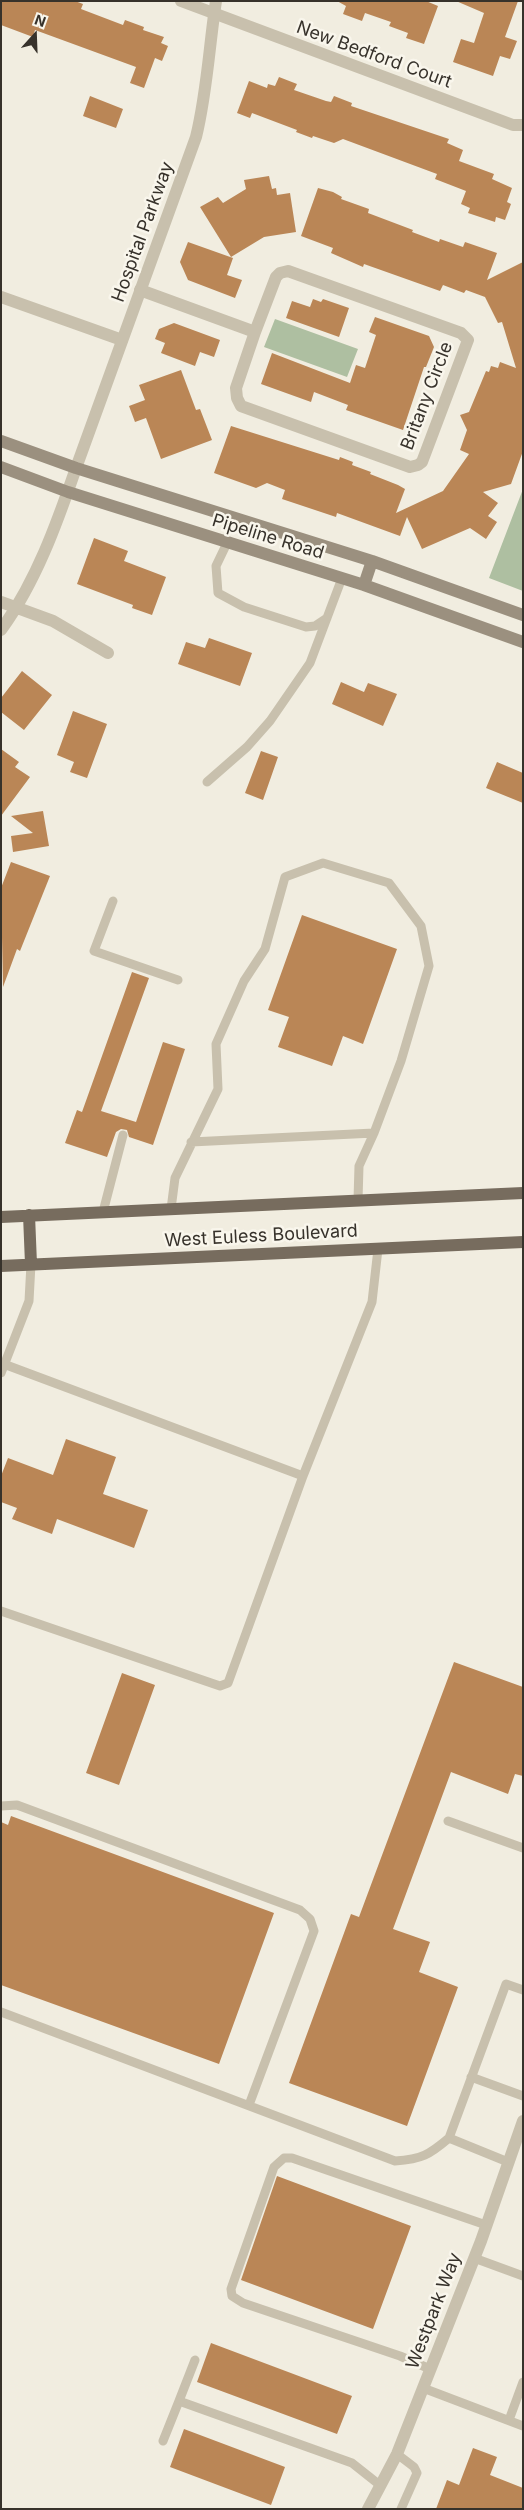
<!DOCTYPE html>
<style>
body{margin:0}
#map{position:relative;width:524px;height:2510px;overflow:hidden;background:#f1ede0;font-family:Inter,sans-serif}
canvas{display:block}
.frame{position:absolute;inset:0;border:2px solid #37322b;pointer-events:none}
.north{position:absolute;left:10px;top:10px;width:50px;height:50px;-webkit-text-stroke:4px #f9f6ec;paint-order:stroke;rotate:20deg;font-size:14px;font-weight:700;line-height:20px;text-align:center;color:#37322b}
.north::after{content:'';display:block;margin:auto;width:18px;height:22px;background:#37322b;clip-path:polygon(50% 0,100% 100%,50% 72%,0 100%)}
</style>
<div id="map">
<canvas width="524" height="2510"></canvas>
<div class="frame"></div>
<div class="north">N</div>
</div>
<script>
const c = document.querySelector('canvas').getContext('2d');
c.lineJoin = 'round';
function fillPath(path, color) {
  c.fillStyle = color;
  c.fill(path, 'evenodd');
}
function strokePath(path, color, width, dash) {
  c.strokeStyle = color;
  c.lineWidth = width;
  c.lineCap = dash ? 'butt' : 'round';
  c.setLineDash(dash || []);
  c.stroke(path);
}
function write(font, color, halo, rows, align = 'center') {
  c.font = font + ' Inter,sans-serif';
  c.lineWidth = 5;
  c.setLineDash([]);
  c.textBaseline = 'middle';
  c.strokeStyle = halo;
  c.fillStyle = color;
  for (const [text, x, y, turn = 0] of rows) {
    c.save();
    c.translate(x, y);
    c.rotate((+turn || 0) * Math.PI / 180);
    c.textAlign = isNaN(turn) ? turn : align;
    if (halo) c.strokeText(text, 0, 0);
    c.fillText(text, 0, 0);
    c.restore();
  }
}
const green = new Path2D(`
 M275 319 358 349 347 377 264 347Z
 M523 489V591L489 578Z`);
const building = new Path2D(`
 M1 1H75L83 4 81 9 123 25 125 20 144 27 143 30 164 37 161 43 168 46 162 61 155 58 144 88 130 83 136 67 35 30 33 37 1 25Z
 M337 1H426L438 6 424 44 406 38 408 33 389 26 391 22 365 13 362 21 343 14 346 6Z
 M456 1H518L505 37 517 41 510 59 500 56 493 76 453 62 461 39 474 43 484 13Z
 M279 77 297 84 294 90 326 101 331 102 334 96 352 103 351 106 449 139 447 143 463 150 459 161 494 174 492 179 512 188 507 202 511 204 505 220 496 217 495 222 468 213 470 208 461 204 466 191 435 179 437 174 343 139 334 143 313 136 312 138 296 132 297 130 252 113 250 118 237 113 249 81 267 88 268 84 275 86Z
 M90 96 123 109 116 128 83 116Z
 M269 176 272 189 276 188 277 195 290 193 296 232 264 237 231 257 200 207 218 197 223 203 246 189 244 180Z
 M318 188 333 192 342 197 341 199 369 209 368 213 413 230 412 232 439 242 440 239 463 247 465 242 497 253 487 280 523 262V451L511 484 483 492 498 503 488 516 497 522 486 539 470 528 422 549 407 517 400 536 337 513 336 517 282 499 285 490 267 483 256 488 214 473 231 426 339 460 340 457 353 462 352 465 371 472 370 474 398 485 405 489 396 513 443 491 469 454 460 450 467 430 460 415 469 412 486 371 489 372 491 366 498 368 500 362 516 368 502 322 498 323 485 297 466 290 464 293 443 285 440 291 364 264 363 267 331 253 333 248 301 236Z
 M188 242 233 258 227 275 242 280 235 298 188 280 180 262Z
 M313 299 321 302 323 299 349 308 339 337 286 318 292 301 310 307Z
 M375 317 429 336 434 347 426 367H424L403 430 346 410 348 405 314 392 311 402 261 384 272 353 350 383 356 365 365 368 376 335 369 332Z
 M174 323 220 340 214 357 200 352 195 366 161 353 165 343 155 339 159 329Z
 M181 370 196 410 200 409 212 440 161 459 146 418 135 422 129 406 145 400 139 385Z
 M94 538 128 551 124 561 166 577 152 615 132 608 133 605 77 584Z
 M209 638 252 653 240 686 178 664 186 642 205 648Z
 M22 671 52 695 24 730 1 712V698Z
 M341 682 364 692 368 683 397 694 383 726 332 704Z
 M73 711 107 724 87 778 70 772 74 762 57 755Z
 M1 749 19 762 15 767 30 777 1 816Z
 M261 751 278 757 263 800 245 793Z
 M497 762 523 773V803L486 788Z
 M43 811 49 846 13 852 11 836 33 833 11 816Z
 M11 862 50 876 20 951 17 949 3 987 1 888Z
 M302 915 397 949 363 1044 343 1036 332 1066 278 1047 289 1017 268 1010Z
 M132 972 149 978 101 1111 136 1122 163 1042 185 1049 153 1145 129 1137 127 1130 121 1129 116 1132 107 1157 65 1143 77 1110 82 1112Z
 M66 1439 116 1457 103 1494 148 1510 134 1548 57 1519 52 1534 12 1519 17 1508 1 1502V1476L8 1458 53 1475Z
 M454 1662 523 1687V1776L515 1774 508 1794 451 1772 393 1929 430 1942 419 1972 458 1987 407 2126 289 2083 351 1914 359 1917Z
 M122 1673 155 1685 119 1785 86 1773Z
 M11 1816 274 1913 219 2064 1 1985V1822L8 1825Z
 M277 2176 411 2226 373 2329 241 2280Z
 M211 2343 352 2396 337 2434 197 2382Z
 M184 2429 285 2467 271 2505 170 2467Z
 M473 2448 497 2457 490 2475 523 2488V2509H436L447 2480 459 2485Z`);
const service = new Path2D(`
 M227 543 216 566 218 593 244 607 306 627 315 626 327 618
 M207 782 247 747 270 721 310 663 342 578
 M113 901 94 951 178 980
 M191 1142 374 1133
 M171 1209 175 1178 218 1089 216 1044 244 981 265 949 285 877 323 863 389 883 421 926 429 966 401 1061 374 1133 359 1166 358 1200
 M103 1212 123 1135
 M1 1363 303 1476 372 1302 378 1249
 M1 1373 29 1301 31 1264
 M1 1611 220 1686 228 1683 303 1476
 M1 1806 17 1805 300 1910 310 1919 314 1931 249 2105
 M448 1821 523 1848
 M1 2012 395 2161C422 2159 429 2155 449 2138
 M471 2077 523 2096
 M508 2162 449 2138 506 1984 523 1990
 M474 2258 523 2276
 M195 2360 179 2401 352 2463 381 2486
 M430 2369 400 2356 243 2303 232 2296 231 2289 274 2167 284 2158H292L486 2225
 M423 2388 523 2426
 M509 2420 523 2382
 M163 2441 179 2401
 M397 2454 414 2467 417 2473 401 2509`);
const minor = new Path2D(`
 M181 1 513 125H523
 M140 290 255 332 276 277 280 273 288 271 461 333 468 340 422 462 418 465 410 467 241 406 237 398 236 388 255 332
 M1 297 122 340
 M1 602 53 621 108 653
 M1 630C36 582 57 523 76 468`);
const tertiary = new Path2D(`
 M76 468 196 137C207 93 209 47 216 1
 M368 2509 397 2454 481 2241 523 2121`);
const secondary = new Path2D(`
 M1 441 76 468 372 561 523 615
 M1 467 68 492 364 585 523 642
 M364 585 372 561`);
const primary = new Path2D(`
 M29 1215 31 1264
 M1 1217 523 1193
 M1 1266 523 1242`);
const streetNames = [
 ["New Bedford Court",374,55,20],
 ["Hospital Parkway",143,232,-70],
 ["Britany Circle",427,396,-69],
 ["Pipeline Road",268,537,17],
 ["West Euless Boulevard",261,1236,-3],
 ["Westpark Way",434,2311,-69]
];
fillPath(green, '#aebfa1');
fillPath(building, '#ba8656');
strokePath(service, '#c8c0ad', 9);
strokePath(minor, '#c8c0ad', 12);
strokePath(tertiary, '#c8c0ad', 12);
strokePath(secondary, '#9b907f', 12);
strokePath(primary, '#776c5e', 12);
write('18px', '#37322b', '#f9f6ec', streetNames);
</script>
